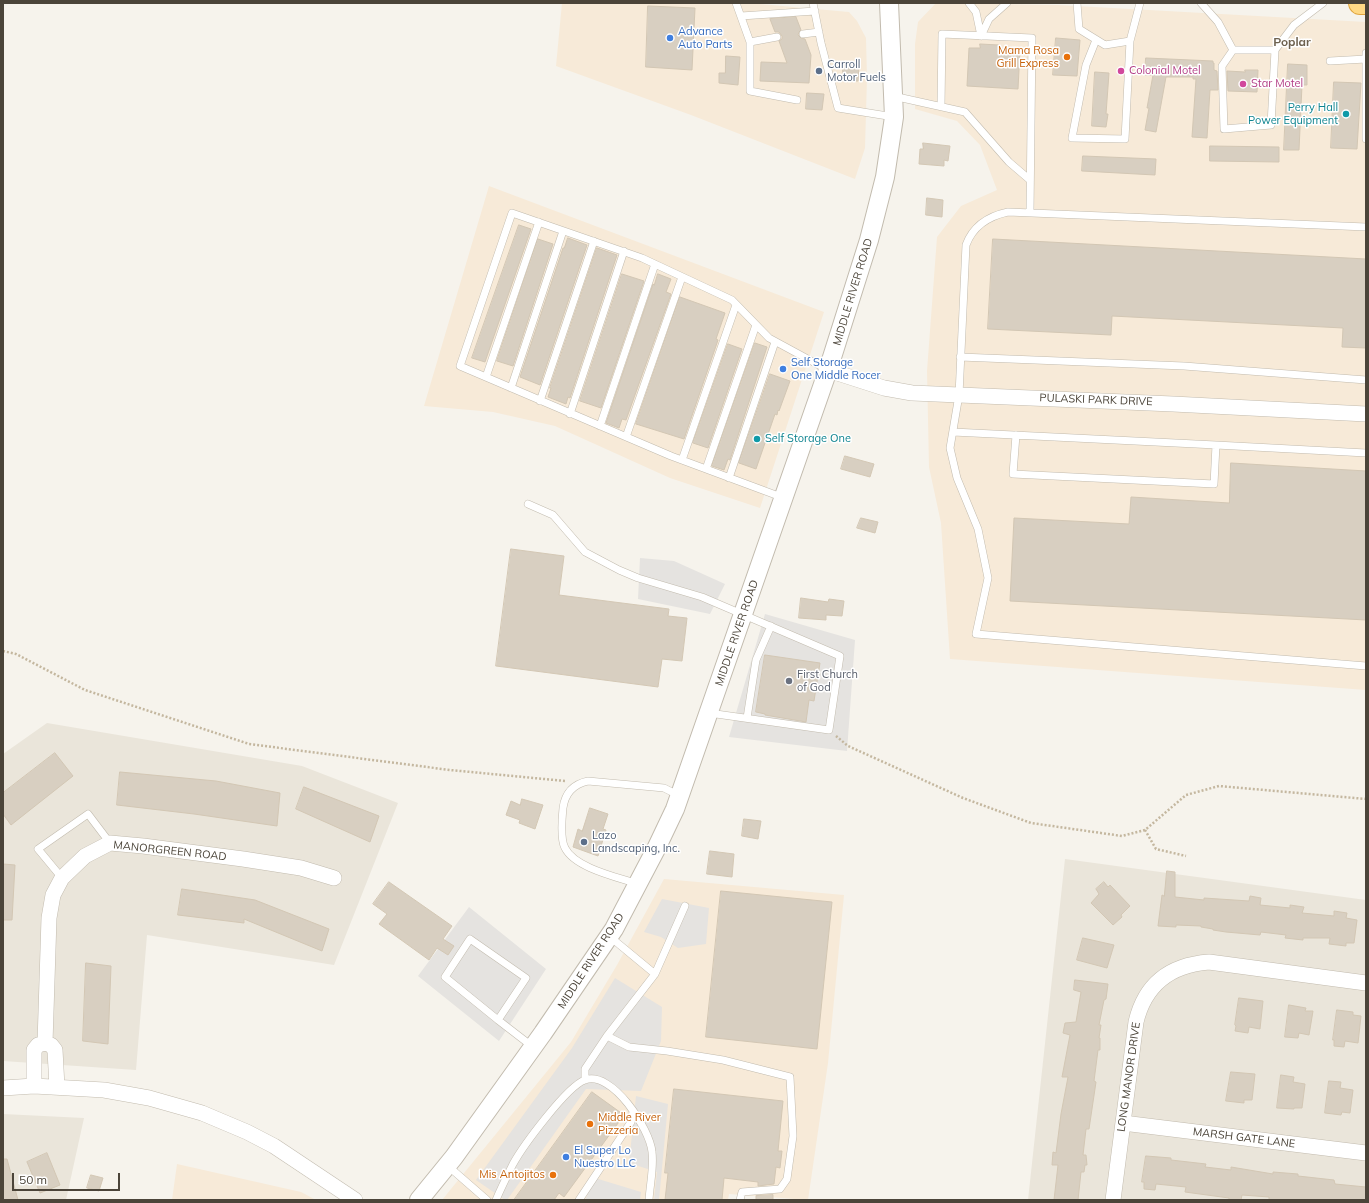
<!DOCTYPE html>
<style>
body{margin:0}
#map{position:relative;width:1369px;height:1203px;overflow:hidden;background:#f6f3ec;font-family:Mulish,sans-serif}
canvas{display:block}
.frame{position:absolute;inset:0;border:4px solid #4b4439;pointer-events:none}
.scale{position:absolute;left:12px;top:1173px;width:108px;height:18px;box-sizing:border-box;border:2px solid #4b4439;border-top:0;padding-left:5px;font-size:12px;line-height:14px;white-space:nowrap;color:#4b4439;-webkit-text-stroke:3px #fff;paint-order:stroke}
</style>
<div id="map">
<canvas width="1369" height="1203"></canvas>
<div class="frame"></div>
<div class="scale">50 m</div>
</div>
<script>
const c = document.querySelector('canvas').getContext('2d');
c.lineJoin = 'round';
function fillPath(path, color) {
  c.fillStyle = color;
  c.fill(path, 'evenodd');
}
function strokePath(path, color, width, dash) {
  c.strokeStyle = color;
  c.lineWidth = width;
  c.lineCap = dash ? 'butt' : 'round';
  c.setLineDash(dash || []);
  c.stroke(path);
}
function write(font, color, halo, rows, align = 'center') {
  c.font = font + ' Mulish,sans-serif';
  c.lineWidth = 3;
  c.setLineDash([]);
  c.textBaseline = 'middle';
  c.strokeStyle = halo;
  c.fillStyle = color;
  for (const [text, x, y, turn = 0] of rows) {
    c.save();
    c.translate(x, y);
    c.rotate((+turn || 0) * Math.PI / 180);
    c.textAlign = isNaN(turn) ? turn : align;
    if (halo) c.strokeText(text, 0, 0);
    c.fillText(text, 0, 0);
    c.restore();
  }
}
const residential = new Path2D(`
 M47 723 302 766 398 803 334 965 147 935 136 1070 3 1061V754Z
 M1065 859 1366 900V1200H1028Z
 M3 1114 84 1118 66 1200H3Z`);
const commercial = new Path2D(`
 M562 3H749L849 12 857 21 866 38 867 78 865 148 855 179 691 115 556 66Z
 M936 3 1058 5 1366 22V690L950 659 941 523 929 467 927 371 937 237 961 206 997 190 980 145 957 121 915 109V44L918 22Z
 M489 186 824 312 760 508 670 478 555 426 493 412 424 406Z
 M664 879 844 895 828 1063 808 1200 729 1194 728 1200H442L571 1042 617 965Z
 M177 1164 301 1192 316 1200H172Z`);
const parking = new Path2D(`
 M640 558 674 561 725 584 710 614 638 599Z
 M765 614 855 640 847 751 729 737Z
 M662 899 709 908 706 944 678 948 661 937 644 932Z
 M469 907 546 969 499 1041 418 976Z
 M615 978 662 1007 661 1041 641 1091 586 1089 507 1200H505L476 1180 572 1048Z
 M636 1096 668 1104 659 1200H654L657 1172 629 1163Z
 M595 1178 641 1192 640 1200H585Z`);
const building = new Path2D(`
 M648 6 695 8 692 70 646 67Z
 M796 17 801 30 799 32 798 35 801 38 805 39 811 55 809 83 760 81 761 62 787 63 779 41 782 39V36L779 32H775L770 19Z
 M1056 38 1080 40 1077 76 1053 75Z
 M980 44 999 45V49L1020 50 1018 89 967 86 969 48H980Z
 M726 56 740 57 738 85 719 83V73H725Z
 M1146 58 1213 61V63H1214V70L1217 71 1218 90H1210L1207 138 1192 137 1196 79H1193V77H1166L1156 132 1145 130 1149 108H1147L1153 75H1145Z
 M1288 64 1307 65V85H1302L1299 150H1284Z
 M843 65H859L858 81H843Z
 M1245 70H1258L1257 92 1228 91 1227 71 1245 72Z
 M1095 72 1109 73 1106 114H1108L1106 127 1092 126Z
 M1334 82 1361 83 1357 149 1331 148Z
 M807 93 824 94 822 110 806 109Z
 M923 143 950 146 948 161 944 160V166L919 164 920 149H923Z
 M1210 146 1279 147V162L1210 161Z
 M1083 156 1156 159 1155 175 1082 171Z
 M927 198 943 200 942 217 926 215Z
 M519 225 531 229 485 362 472 358Z
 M568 238 587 245 540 385 520 377 563 248H564Z
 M538 239 553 244 513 366 497 361Z
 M993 239 1366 259V348L1342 347 1343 328 1112 316 1111 335 988 329Z
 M597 248 617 255 570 398 568 397 566 404 548 397 551 388H550Z
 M622 274 644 281 601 408 580 401Z
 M658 274 671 279 666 292 671 294 626 420 622 419 619 428 606 423 653 284 654 285Z
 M680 297 725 313 716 339 718 340 684 439 636 424Z
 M755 343 767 347 730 460 728 459 724 470 712 466Z
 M728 344 742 349 708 448 693 443Z
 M770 374 790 381 779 411 778 410 777 415 775 414 756 469 739 463Z
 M845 456 874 464 870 477 841 469Z
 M1231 463 1366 471V620L1010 601 1014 518 1129 524 1131 497 1229 503Z
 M861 518 878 522 875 533 857 528Z
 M511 549 564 556 559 595 669 609 668 616 687 618 682 661 662 659 658 687 496 666Z
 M801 598 828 602 829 599 844 601 842 616 826 615V620L799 618Z
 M765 655 820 663 814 701 809 700 806 722 765 715V714L756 712Z
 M55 753 73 776 11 825 3 814V793Z
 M120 772 216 781 280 793 277 826 194 814 117 805Z
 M304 787 379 816 370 842 296 809Z
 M522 799 543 805 535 829 519 823 520 820 506 815 511 801 520 805Z
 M590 808 608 814 603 829 606 830 598 856 573 847 578 829 582 831Z
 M744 819 761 821 758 839 742 836Z
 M710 851 734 854 732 877 707 874Z
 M3 864 15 865 12 920H3Z
 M1167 871 1175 872V897L1204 900V898L1249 901 1250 896 1261 898 1260 905 1290 908V905L1304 907 1302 913 1334 916V911L1347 913 1346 918 1357 920 1354 943H1346V946L1329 944 1330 938H1303V940L1285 938 1286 935 1261 932 1260 935 1226 932 1213 930V929L1201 927V926L1176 925V927L1158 926 1162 895 1164 896Z
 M389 882 452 926 443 939 454 946 448 955 437 948 429 960 379 924 387 914 373 904Z
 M1104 882 1108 887 1110 885 1130 906 1121 915 1122 917 1113 925 1091 903 1099 894 1096 889Z
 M182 889 255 900 329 929 322 951 244 919V923L178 915Z
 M721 891 832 902 817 1049 706 1037Z
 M1083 938 1114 945 1107 968 1077 960Z
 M86 963 111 966 108 1044 83 1041Z
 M1075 980 1108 984 1106 999 1104 1000 1099 1025H1101L1099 1038H1100V1050H1098L1094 1081 1096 1082 1089 1129H1086L1083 1155H1086L1087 1165H1085L1084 1172H1081L1078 1200H1054L1058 1165H1052L1053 1152 1056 1153 1061 1114 1068 1077H1062L1070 1035 1063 1033 1065 1023 1076 1022 1081 992 1074 990Z
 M1239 998 1263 1001 1260 1029 1249 1027 1248 1033 1235 1031 1236 1026 1235 1025Z
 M1289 1005 1306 1008 1305 1011H1313L1309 1035 1299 1033 1298 1038 1285 1037Z
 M1337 1010 1353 1012V1015L1361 1016 1358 1043 1345 1041 1344 1047 1334 1046V1040H1333Z
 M1231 1072 1255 1074 1252 1100H1244V1103L1226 1101Z
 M1281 1075 1294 1077 1293 1082 1305 1084 1302 1108H1294V1109L1277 1108Z
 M1329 1081 1341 1082 1340 1088 1353 1090 1350 1113 1342 1112 1341 1115 1325 1113Z
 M674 1089 783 1101 778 1151H782L780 1168 776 1167 774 1184 758 1186V1182L724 1178 722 1200H665L668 1173H665Z
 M592 1092 624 1115 564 1197 559 1193 554 1200H514Z
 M47 1153 60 1185 40 1193 27 1162Z
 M1146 1156 1171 1158V1160L1206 1164 1205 1167 1231 1170V1167L1273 1174V1172L1298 1174V1176L1334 1180 1335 1184 1366 1187V1200H1269V1197L1242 1195 1241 1200H1229V1198L1185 1192 1186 1187 1156 1184 1155 1190 1144 1189V1182H1142Z
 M3 1159H7L18 1200H3Z
 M91 1175 103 1178 99 1191 87 1188Z
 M773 1195V1200H756V1196Z`);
const path = new Path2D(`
 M3 651 16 654 85 690 249 744 450 770 565 781
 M836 736 848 746 963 798 1031 823 1122 836 1145 830 1186 795 1219 786 1366 799
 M1145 830 1156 849 1186 856`);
const service = new Path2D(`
 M736 3 750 42V91L797 100
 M813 3 821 43 838 108 894 117
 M969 3 976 12 981 36
 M1077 3 1079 29 1105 45 1130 41 1140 3
 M1201 3 1218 22 1233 50
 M741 16 815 11
 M803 34 819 32
 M981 36 989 19 1007 3
 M1096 40 1086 65 1072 138 1125 139 1130 41
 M750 42 777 37
 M1233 50 1222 66 1224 129 1271 125 1275 50 1294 25 1323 3
 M1233 50H1275
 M1366 59V139
 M1330 61 1366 59V53
 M893 96 965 112 1009 162 1030 180
 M941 106 942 34 1032 38 1030 212
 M1366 227 1008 212C989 216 973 226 966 245L959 395 950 448 957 478 978 529 988 578 976 634 1366 666
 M960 357 1184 366 1366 380
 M486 377 539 222
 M511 388 563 231
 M540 401 594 241
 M570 414 624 251
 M600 426 655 264
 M953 432 1216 445 1214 484 1013 474 1016 435
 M626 437 682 277
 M1216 445 1366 453
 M682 460 736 305
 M706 469 756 325
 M729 478 775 342
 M784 498 671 456 460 366 512 213 642 258 732 300 769 338 828 370
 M528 504 553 515 585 552 619 570 638 578 702 597 840 656 829 730 709 713
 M747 718 756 660 771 626
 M62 878 38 849 88 814 110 843
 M638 884C617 877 575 868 565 848 560 839 562 818 563 808 565 793 574 784 588 781L664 788 680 796
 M655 974 685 906
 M498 1020 445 977 470 939 526 978 498 1020 533 1047
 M607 1036 629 1047 667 1051 723 1060 790 1077 793 1136 787 1179 780 1189 742 1192 740 1200
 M585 1080V1069L607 1036 655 974 609 936
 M448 1166 487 1200
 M496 1200C501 1188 507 1176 513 1164 523 1146 567 1086 585 1080 612 1070 650 1129 652 1152 654 1167 650 1184 649 1200
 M579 1200 631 1122 633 1112`);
const minor = new Path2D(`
 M828 370 884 388 912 393 1173 404 1366 414
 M45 1043 49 918 53 895 62 878 85 856 110 843 143 846 243 859 301 868 334 878
 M34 1086V1050L38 1045 45 1043 51 1045 55 1050 57 1087
 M3 1088 34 1086 104 1090 149 1098 202 1113 247 1132 274 1146 355 1200
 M1123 1123 1366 1153
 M1113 1200 1136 1022C1145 984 1170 965 1209 962L1366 983`);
const tertiary = new Path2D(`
 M419 1200 454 1157 543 1033 614 929 656 849 675 809 828 370 869 240 885 177 894 117 889 3`);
const trunk = new Path2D(`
 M1360 3H1366`);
const markers = [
 [670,38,4,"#3f7fe0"],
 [1067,57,4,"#e8710a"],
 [819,71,4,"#5c6f8a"],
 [1121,71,4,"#d1479c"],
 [1243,84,4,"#d1479c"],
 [1346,114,4,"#0f9aa8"],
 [783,369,4,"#3f7fe0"],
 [757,439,4,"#0f9aa8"],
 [789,681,4,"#6b7280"],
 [584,842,4,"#5c6f8a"],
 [590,1124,4,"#e8710a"],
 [566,1157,4,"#3f7fe0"],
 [553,1175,4,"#e8710a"]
];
const shopNames = [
 ["Advance",678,32],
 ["Auto Parts",678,45],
 ["Self Storage",791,363],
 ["One Middle Rocer",791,376],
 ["El Super Lo",574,1151],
 ["Nuestro LLC",574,1164]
];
const foodNames = [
 ["Mama Rosa",1059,51],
 ["Grill Express",1059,64],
 ["Middle River",598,1118,"left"],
 ["Pizzeria",598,1131,"left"],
 ["Mis Antojitos",545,1175]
];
const serviceNames = [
 ["Carroll",827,65],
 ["Motor Fuels",827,78],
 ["Lazo",592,836],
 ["Landscaping, Inc.",592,849]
];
const hotelNames = [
 ["Colonial Motel",1129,71],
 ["Star Motel",1251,84]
];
const cultureNames = [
 ["Perry Hall",1338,108],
 ["Power Equipment",1338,121],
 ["Self Storage One",765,439,"left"]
];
const streetNames = [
 ["MIDDLE RIVER ROAD",853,292,-73],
 ["PULASKI PARK DRIVE",1096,400,2],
 ["MIDDLE RIVER ROAD",737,633,-71],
 ["MANORGREEN ROAD",170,851,6],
 ["MIDDLE RIVER ROAD",591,961,-57],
 ["LONG MANOR DRIVE",1129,1077,-82],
 ["MARSH GATE LANE",1244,1138,7]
];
const worshipNames = [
 ["First Church",797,675],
 ["of God",797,688]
];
const neighbourhoodNames = [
 ["Poplar",1292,42]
];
fillPath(residential, '#eae5da');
fillPath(commercial, '#f7ead8');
fillPath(parking, '#e5e3e0');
fillPath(building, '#d8cfc1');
strokePath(building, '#d3c7b4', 1);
strokePath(service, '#c2bbae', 8);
strokePath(minor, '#c2bbae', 16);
strokePath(tertiary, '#c2bbae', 20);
strokePath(trunk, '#e0a43c', 24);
strokePath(path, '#c4b79f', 2.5, [2, 2]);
strokePath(service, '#fff', 7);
strokePath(minor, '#fff', 15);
strokePath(tertiary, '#fff', 18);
strokePath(trunk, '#ffd985', 22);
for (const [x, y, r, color] of markers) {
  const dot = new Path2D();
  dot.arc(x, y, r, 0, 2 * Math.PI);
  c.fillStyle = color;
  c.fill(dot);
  strokePath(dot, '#fff', 1.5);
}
write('11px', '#366cbe', '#fff', shopNames, 'left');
write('11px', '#c56008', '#fff', foodNames, 'right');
write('11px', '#4e5e75', '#fff', serviceNames, 'left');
write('11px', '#b23c85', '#fff', hotelNames, 'left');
write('11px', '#0d838f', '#fff', cultureNames, 'right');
write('11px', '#4b4439', '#fff', streetNames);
write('11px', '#5b616d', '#fff', worshipNames, 'left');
write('bold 12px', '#6e6250', '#fff', neighbourhoodNames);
</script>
